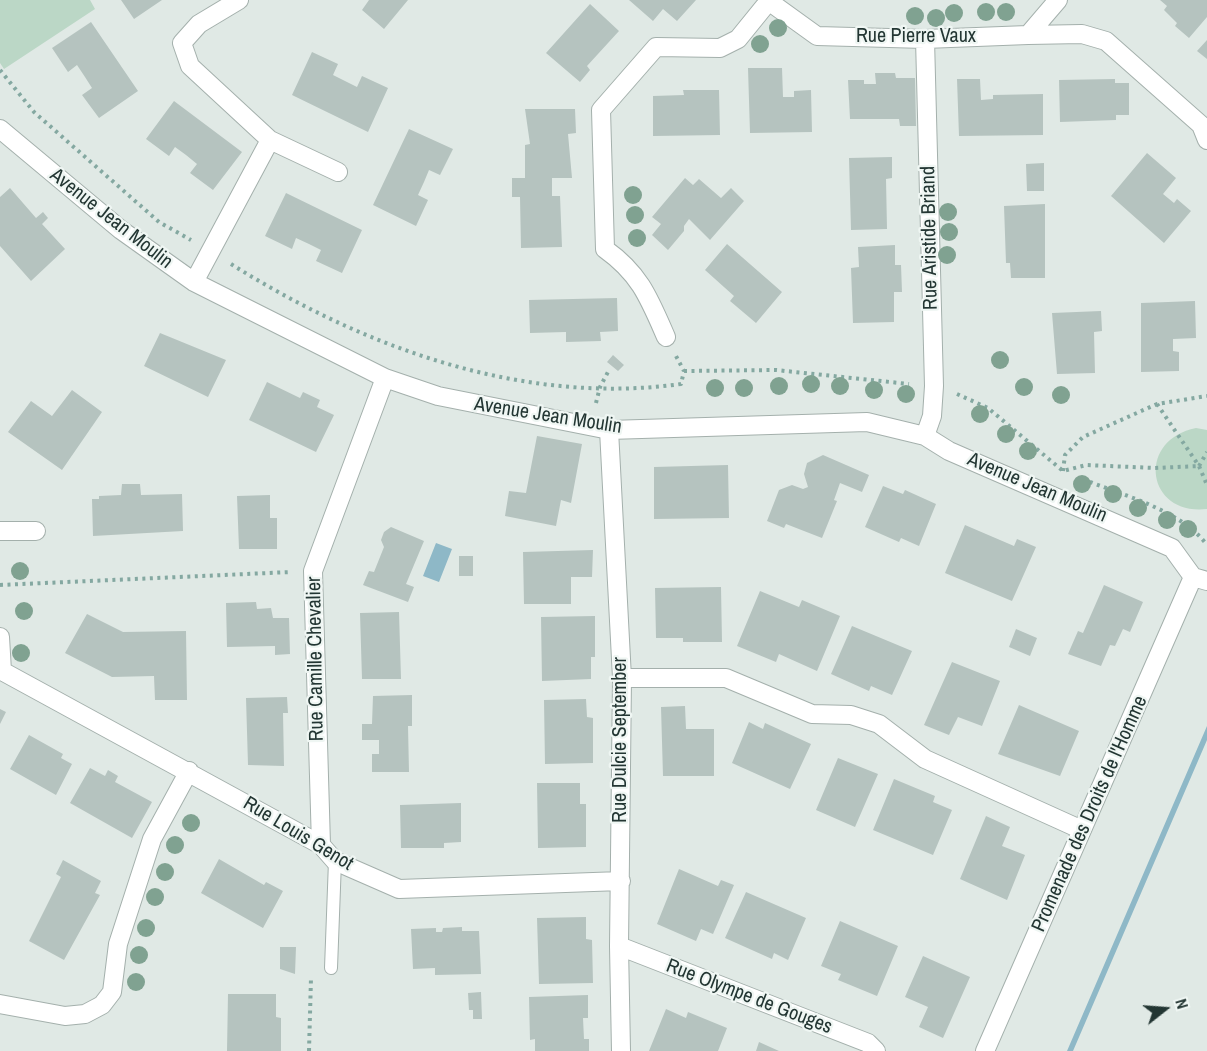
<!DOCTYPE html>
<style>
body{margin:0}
#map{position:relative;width:1207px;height:1051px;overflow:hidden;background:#e0e9e5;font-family:"Archivo Narrow",sans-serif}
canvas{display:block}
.north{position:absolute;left:1135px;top:979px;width:60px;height:60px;-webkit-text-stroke:4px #eff6f3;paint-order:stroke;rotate:73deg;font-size:16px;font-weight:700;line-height:24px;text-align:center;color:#233633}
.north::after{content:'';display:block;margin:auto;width:21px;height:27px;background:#233633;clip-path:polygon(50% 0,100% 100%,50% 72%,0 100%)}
</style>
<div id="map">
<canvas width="1207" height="1051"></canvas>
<div class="north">N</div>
</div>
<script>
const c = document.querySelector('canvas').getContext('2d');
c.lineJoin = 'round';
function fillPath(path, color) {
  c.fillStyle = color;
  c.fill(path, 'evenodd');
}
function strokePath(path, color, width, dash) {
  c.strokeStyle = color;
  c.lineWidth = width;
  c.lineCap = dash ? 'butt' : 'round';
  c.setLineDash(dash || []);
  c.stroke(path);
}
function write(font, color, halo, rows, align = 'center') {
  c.font = font + ' "Archivo Narrow",sans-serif';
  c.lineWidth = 4.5;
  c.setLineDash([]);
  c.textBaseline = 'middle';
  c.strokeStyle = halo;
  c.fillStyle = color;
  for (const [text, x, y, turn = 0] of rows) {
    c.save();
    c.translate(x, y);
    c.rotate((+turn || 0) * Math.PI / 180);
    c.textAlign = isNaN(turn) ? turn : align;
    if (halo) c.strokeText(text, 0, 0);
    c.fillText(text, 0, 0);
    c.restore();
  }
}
const green = new Path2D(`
 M0 0H90L95 9 4 69 0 63Z
 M1196 428 1207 430V509C1146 516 1136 440 1196 428Z`);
const water = new Path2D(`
 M436 543 452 549 439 582 423 576Z
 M1207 726V740L1073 1051H1067Z`);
const building = new Path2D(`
 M121 0H162L134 19Z
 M369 0H408L384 29 362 10Z
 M629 0H696L677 21 663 9 653 21Z
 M1160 0H1207V17L1189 38 1175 26 1177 23 1164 10 1167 6Z
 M590 4 619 31 587 66 590 70 580 82 546 53Z
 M91 22 138 91 99 118 82 95 92 88 85 77 77 65 68 72 52 48Z
 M1207 40V59L1197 51Z
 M312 52 338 64 333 75 357 87 362 76 388 88 368 132 292 95Z
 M748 68H782L783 97H794V91L811 90 812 132 750 133Z
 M875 73H895L896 78H915L916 126H900L899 119H850L848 80H864V84H876Z
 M957 79H980L981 100 993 99V95L1043 94V135L959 136Z
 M1115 79V83H1129V115H1116V120L1060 122 1059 80Z
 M683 90H719L720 135 653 136V96L684 95Z
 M174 101 242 152 213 190 190 173 197 164 186 155 175 147 169 156 146 139Z
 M525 109H575L576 133 568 134 572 178H552V196H560L562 247 521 248 520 197H512V178H525V145L530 144Z
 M409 129 453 149 440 175 429 170 424 182 418 195 428 200 416 226 373 205Z
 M1147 153 1176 178 1163 194 1174 203 1177 199 1191 211 1164 243 1111 196Z
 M892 157V178L886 179 887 229 851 230 849 158Z
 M1044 163V191H1027L1026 164Z
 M685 178 693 185 699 179 721 198 731 188 744 201 710 240 689 219 684 226V231L668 250 652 235 661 224 652 217Z
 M10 188 36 218 43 212 48 218 42 224 65 249 31 281 0 246V197Z
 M286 193 362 230 342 273 316 261 321 250 309 244 296 238 292 249 265 236Z
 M1045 204V278H1011L1010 263H1006L1004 206Z
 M727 244 782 292 756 323 730 301 734 296 705 270Z
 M895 245V265H901L902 292H894V322L853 323 851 268 859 267 858 247Z
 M617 298 618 331 600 332 601 341 566 342V332L530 333 529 300Z
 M1195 301 1196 338 1173 339V351L1179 352V371L1141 372V303Z
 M1101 311 1102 331 1094 332 1095 373 1057 374 1052 313Z
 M160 333 226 360 208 397 144 366Z
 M613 355 624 365 618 371 607 362Z
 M267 382 300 398 303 392 320 400 317 407 334 415 316 452 249 420Z
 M72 390 102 412 62 470 8 432 31 401 52 416Z
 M537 436 582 444 571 503 561 500 556 526 505 516 509 491 526 493Z
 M823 455 869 475 862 492 840 483 834 500 837 501 822 538 786 524 784 528 767 521 779 490 792 485 803 489 808 487 804 474 807 463Z
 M728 465 729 518 654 519V467Z
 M122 484H140L141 495 182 494 183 531 93 536 92 499H99V496L121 495Z
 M883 486 903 494 905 490 936 504 919 546 901 538 899 542 865 527Z
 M270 495V518H277V549H239L237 496Z
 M965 525 1014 546 1017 539 1036 547 1012 601 945 573Z
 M391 527 424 541 406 584 414 587 408 602 363 585 369 571 374 572 384 547 381 540 384 532Z
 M593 550 592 577H571V604H524L523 552Z
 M459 556H473V576H459Z
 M1104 585 1143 602 1130 632 1123 629 1115 646 1110 645 1101 666 1068 654 1078 631 1083 633Z
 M721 587 722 642H683V638H656L655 588Z
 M760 591 799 607 802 600 840 616 817 671 779 654 776 662 737 646Z
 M256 602 257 609 271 608 273 618H289L290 654 275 655V646L227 647 226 603Z
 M399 612 401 679H362L360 613Z
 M87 614 123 632 186 631 187 700H155L154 676 112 677 65 653Z
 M595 616V657H591V679L542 681 541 617Z
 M852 626 912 651 892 695 871 686 869 691 831 674Z
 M1016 629 1037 638 1030 656 1009 647Z
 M952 662 1000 681 982 726 958 717 949 735 924 725Z
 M412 695V726H408L409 772H372V754H379V740H362V724H372L373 696Z
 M287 697 288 713H283L284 766 248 765 246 698Z
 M586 699 587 717 593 718V763L545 764 544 700Z
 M1019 705 1079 731 1060 776 998 754Z
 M685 706 686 729H714V776H663L661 707Z
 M0 709 6 712 0 724Z
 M749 722 763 729 765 723 811 744 790 789 732 763Z
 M29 735 63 754 61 758 72 764 56 795 10 769Z
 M838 758 878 774 855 827 816 810Z
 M90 768 105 776 108 770 118 776 115 782 152 802 132 838 70 803Z
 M894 779 935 796 933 802 952 810 933 855 873 830Z
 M537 783H580V804H586V847L538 848Z
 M461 803V842L444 843V848H401L400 805Z
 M986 816 1010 827 1002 846 1025 855 1007 900 960 879Z
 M219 859 264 885 266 882 283 891 263 928 201 893Z
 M63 860 101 881 95 893 100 895 64 960 29 941 61 877 56 874Z
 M679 869 718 886 721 880 734 885 713 934 701 929 696 941 657 924Z
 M746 892 806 918 788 960 774 953 772 959 725 938Z
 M586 917V939L592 940 593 983 539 984 537 918Z
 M840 921 898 946 877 996 838 980 841 974 821 966Z
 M462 927V931H479L481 974 435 975V968L413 969 411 929 436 928V932H442L443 928Z
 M280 947H296L295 974 280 969Z
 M923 956 970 977 943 1038 919 1027 928 1007 905 997Z
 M481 992 482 1019H473V1010H469L468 993Z
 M228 994H276V1017L281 1018V1051H227Z
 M588 995V1018H583L584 1039H589V1051H535V1039L530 1040 529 997Z
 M666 1009 686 1018 688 1012 727 1028 718 1051H649Z
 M759 1042 779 1051H756Z`);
const path = new Path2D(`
 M0 70 34 112 159 222 191 240
 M231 264C363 347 522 406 681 384L684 371 676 356
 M684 371 776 370 909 384
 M957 394 988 408 1063 471 1086 465 1155 468 1199 466
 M596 403 600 387 609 370
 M1157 404 1199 466 1207 485
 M1199 466 1207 452
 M1063 471 1065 455 1083 437 1157 404 1207 396
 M1083 479C1123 496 1180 509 1207 545
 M0 585 291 572
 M309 1051 311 978`);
const service = new Path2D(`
 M331 968 335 861`);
const minor = new Path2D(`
 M239 0 199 24 182 43 190 66 270 140 338 172
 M767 0 817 36 925 39 1028 35 1058 0
 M1028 35 1082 34 1106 41 1201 125 1207 140
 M0 129 121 230 194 282 385 378 438 396 609 430 867 422 925 436 949 451 1172 548 1193 577 1207 581
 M194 282 270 140
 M666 337C649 298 640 274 605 249L601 110 656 47 720 48 738 39 768 2
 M609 430 622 678 619 946 621 1051
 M925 436 932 416 934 386 925 39
 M0 531H36
 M0 637 2 671 321 845 335 861 399 889 621 881
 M622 678H726L812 714 851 715 879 724 925 759 1082 830
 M321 845 313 571 385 378
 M619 946 868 1043 876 1051
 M0 1004 65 1016 85 1014 102 1005 112 992 118 944 152 839 189 771
 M985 1051 1193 577`);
const trees = [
 [986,12],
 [1006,12],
 [954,13],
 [915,16],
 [936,18],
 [778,28],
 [760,44],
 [633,195],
 [948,212],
 [635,215],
 [949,232],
 [637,238],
 [947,255],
 [1000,360],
 [811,384],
 [779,386],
 [840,386],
 [1024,387],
 [715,388],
 [744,388],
 [874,390],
 [906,394],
 [1061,395],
 [980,414],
 [1006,434],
 [1028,451],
 [1082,484],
 [1113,494],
 [1138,508],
 [1167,520],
 [1188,529],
 [20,571],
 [24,611],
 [21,653],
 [191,823],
 [175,845],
 [165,872],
 [155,897],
 [146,928],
 [139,955],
 [136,982]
];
const streetNames = [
 ["Rue Pierre Vaux",916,37],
 ["Avenue Jean Moulin",111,219,38],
 ["Rue Aristide Briand",930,238,-91],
 ["Avenue Jean Moulin",548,416,9],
 ["Avenue Jean Moulin",1037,488,23],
 ["Rue Camille Chevalier",316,659,-91],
 ["Rue Dulcie September",621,740,-90],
 ["Promenade des Droits de l'Homme",1090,814,-66],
 ["Rue Louis Genot",298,834,31],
 ["Rue Olympe de Gouges",749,997,21]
];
fillPath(green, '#bbd7c6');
fillPath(water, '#8eb8c7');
fillPath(building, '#b5c3bf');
strokePath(service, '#a4b0ac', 14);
strokePath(minor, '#a4b0ac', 20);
strokePath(path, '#84a8a1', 4, [3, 4.5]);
strokePath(service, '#fff', 12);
strokePath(minor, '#fff', 18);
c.fillStyle = '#80a291';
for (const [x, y] of trees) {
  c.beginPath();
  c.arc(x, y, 9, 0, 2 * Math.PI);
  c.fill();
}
write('20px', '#233633', '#eff6f3', streetNames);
</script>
